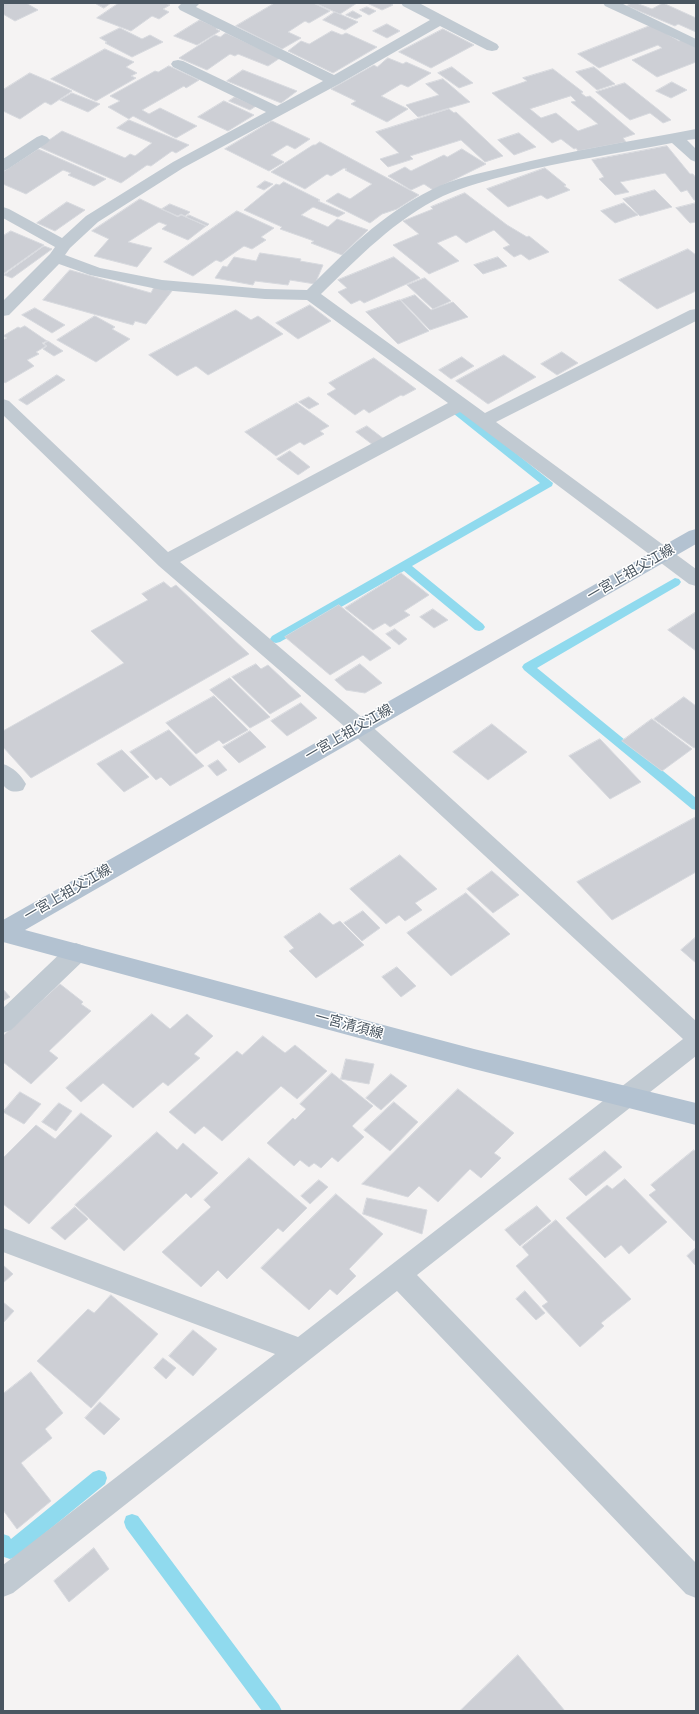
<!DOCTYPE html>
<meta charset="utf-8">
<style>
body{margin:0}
#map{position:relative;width:699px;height:1714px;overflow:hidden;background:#f5f3f3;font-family:"Varela Round",sans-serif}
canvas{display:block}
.frame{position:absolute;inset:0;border:4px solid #4a5661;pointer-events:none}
</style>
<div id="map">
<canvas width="699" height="1714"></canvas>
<div class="frame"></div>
</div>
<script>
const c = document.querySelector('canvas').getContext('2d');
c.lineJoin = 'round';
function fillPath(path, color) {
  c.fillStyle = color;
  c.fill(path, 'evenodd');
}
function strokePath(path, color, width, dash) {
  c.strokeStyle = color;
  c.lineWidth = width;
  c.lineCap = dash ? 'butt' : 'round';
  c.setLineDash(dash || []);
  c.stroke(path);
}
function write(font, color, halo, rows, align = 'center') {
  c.font = font + ' "Varela Round","Noto Sans JP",sans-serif';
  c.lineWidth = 3;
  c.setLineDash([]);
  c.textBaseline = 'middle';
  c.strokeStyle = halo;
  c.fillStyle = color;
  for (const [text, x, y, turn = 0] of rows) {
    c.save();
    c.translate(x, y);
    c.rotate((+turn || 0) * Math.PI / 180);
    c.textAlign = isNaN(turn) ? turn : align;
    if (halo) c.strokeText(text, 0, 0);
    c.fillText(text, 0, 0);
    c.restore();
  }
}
const stream = new Path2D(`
 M458 409 462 410 553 483 552 486 412 566 483 624 485 627 483 630 479 631 475 630 404 571 280 642 276 643 272 642 270 639 272 636 540 483 454 414 453 412Z
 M675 578 679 579 681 582 679 585 537 668 696 798V810L692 809 524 670 522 667 524 664Z
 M99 1470 105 1472 107 1478 105 1484 16 1557 10 1559 4 1557 3 1534 9 1536 11 1539 93 1472Z
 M132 1514 138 1516 279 1705 282 1711H262L126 1528 124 1522 126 1516Z`);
const building = new Path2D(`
 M3 3H26L38 10 15 21 3 14Z
 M95 3H111L104 8Z
 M119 3H165L170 5 163 9 169 12 159 19 152 16 131 31 97 18Z
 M275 3H313L330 11 309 23 305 21 288 32 301 38 282 49 236 26Z
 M315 3H357L340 14Z
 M371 3H390L393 5 382 10 369 4Z
 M632 3H636L652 9 663 3 696 18V32L678 24 675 26 627 6Z
 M367 7 376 11 369 15 360 10Z
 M353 11 362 16 356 19 346 15Z
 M335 12 358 22 345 30 323 20Z
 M200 20 218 28 216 29 220 31 197 45 174 36Z
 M387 24 400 31 387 38 373 31Z
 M652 25 679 41 684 39 696 46V62L657 77 632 60 662 48 658 45 599 68 578 54Z
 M120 28 142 39 150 35 163 42 132 57 105 43 107 42 100 38Z
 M443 29 474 45 431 68 399 52Z
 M332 31 342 35 346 33 377 47 333 73 288 51 301 41 309 44Z
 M226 33 280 58 268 66 238 54 235 56 230 54 207 70 179 58 215 35 220 37Z
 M105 49 134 62 126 67 137 73 131 76 136 78 96 101 51 79Z
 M388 58 403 64 406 62 431 73 408 87 401 84 381 96 408 109 387 122 351 104 356 101 331 89 374 65 377 67Z
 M169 66 199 80 186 88 184 86 142 110 149 114 160 108 197 126 176 138 133 116 129 119 108 107 120 101 110 96 155 71 158 72Z
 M452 67 473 83 459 88 438 73Z
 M594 67 615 84 597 90 576 72Z
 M553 69 583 92 581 93 586 97 590 96 635 134 623 138 626 142 578 151 576 148 574 149 561 139 552 143 492 93 527 81 523 78ZM571 96 576 101 571 102 598 124 578 131 556 113 541 118 530 109Z
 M243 70 297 91 281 103 227 81Z
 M30 73 72 91 51 105 45 102 20 119 3 111V90Z
 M443 79 470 102 418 117 406 105 439 95 426 84Z
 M672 82 687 90 671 98 656 91Z
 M625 83 659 110 671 120 663 123 650 113 630 120 596 92Z
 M72 93 100 104 88 112 60 100Z
 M235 97 256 106 250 110 229 101Z
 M224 101 254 115 228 131 198 117Z
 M449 109 454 113 456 112 503 156 485 162 461 140 410 156 413 159 388 167 380 159 399 153 376 132Z
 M129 120 189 145 176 153 172 151 151 166 147 165 121 183 39 147 62 131 125 158 130 154 135 156 152 143 117 128Z
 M272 121 310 139 295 149 287 145 271 155 284 162 269 171 225 149Z
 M519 133 536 147 514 155 498 140Z
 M320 142 419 195 397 209 382 214 370 223 326 201 338 193 350 199 372 184 345 170 347 169 344 168 331 176 327 174 305 189 271 172 313 145H315Z
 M667 146 690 174H693L696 178V200H694L687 190 681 192 665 173 620 182 629 192 615 195 599 179 604 177 592 160Z
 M38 149 106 179 94 186 68 175 71 173 63 170 26 194 3 184V172Z
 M462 149 486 164 433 190 424 184 411 190 388 176 405 167 411 171 444 155 447 157Z
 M545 168 566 185 564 186 570 190 547 199 541 195 508 207 487 189Z
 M265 181 273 184 264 190 257 187Z
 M284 182 320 200 318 201 345 213 338 217 313 207 301 215 328 227 337 219 368 230 342 255 311 243 314 241 280 229 282 227 244 210 276 184 279 185Z
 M655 190 672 207 640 216 623 199Z
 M465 193 507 225 527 237 529 236 549 252 529 260 521 254 514 257 503 248 510 245 494 230 466 243 456 235 437 243 459 261 429 274 393 245 419 234 403 221 433 209 431 207Z
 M140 199 178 217 181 215 206 226 188 240 162 229 167 225 159 222 128 242 152 248 137 267 94 256 109 239 92 231Z
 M67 202 85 210 55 231 37 223Z
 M624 203 638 215 615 223 601 211Z
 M696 203V222L690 223 676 208Z
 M170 204 190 212 185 216 181 214 178 216 162 209Z
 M237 211 274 228 261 237 266 240 252 249 244 246 221 262 216 260 193 276 164 262Z
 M189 215 209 224 207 226 186 217Z
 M11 231 44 245 3 274V236Z
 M44 246 52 249 12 278 4 275Z
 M688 249 696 255V291L657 309 619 280Z
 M260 253 301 259 300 261 323 265 315 284 290 280 288 285 255 281 253 285 215 278 223 266 227 267 234 257 256 261Z
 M394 257 420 278 364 303 360 300 351 304 338 292 347 288 338 280Z
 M498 257 507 266 483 274 474 265Z
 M70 270 151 293 154 287 172 291 146 324 135 321 133 325 43 300Z
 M425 278 451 301 433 309 407 285Z
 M415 295 431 310 453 302 468 317 430 330 401 300Z
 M400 300 429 331 398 344 366 312Z
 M310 305 331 321 298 339 276 323Z
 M35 308 65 325 52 333 22 315Z
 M236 310 251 320 258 316 283 334 208 375 196 366 177 376 149 355Z
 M95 316 115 327 112 329 130 339 96 362 57 340Z
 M25 326 47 341 42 343 46 346 36 352 39 354 27 360 34 366 5 383 3 381V340L7 338 3 336 18 327 20 328Z
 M48 341 63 351 54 356 43 349 47 346 44 344Z
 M562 352 578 363 557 375 541 364Z
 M504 355 536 377 488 404 456 381Z
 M462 357 474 366 451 379 439 370Z
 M374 358 416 389 403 396 401 395 369 413 364 409 355 415 327 394 336 389 329 383Z
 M57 375 65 380 27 405 19 400Z
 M309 397 319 404 309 409 299 402Z
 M297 403 329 426 320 431 324 434 304 445 300 442 276 456 245 432Z
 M367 426 384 439 373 445 356 432Z
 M290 451 310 467 298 475 277 459Z
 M401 573 429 595 404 611 410 615 390 627 385 623 373 630 345 608Z
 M164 582 171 588 176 585 249 654 31 778 3 747V731L124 663 91 631 148 600 142 594Z
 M339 605 391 648 370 661 363 655 330 675 285 637Z
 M433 609 448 620 434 628 420 617Z
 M696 612V651L668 630Z
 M395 629 407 639 399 645 386 634Z
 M256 664 261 669 268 665 301 696 270 714 232 677Z
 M360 664 382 683 365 693 346 690 335 680Z
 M230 678 270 717 250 728 210 690Z
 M214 696 248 730 223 744 219 740 196 754 166 723Z
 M684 697 696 706V747L694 748 654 719Z
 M301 703 317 718 287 736 271 721Z
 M652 719 692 749 662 771 622 741Z
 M492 724 527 752 488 780 453 752Z
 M169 730 204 766 170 786 161 777 156 780 130 752Z
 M250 731 266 747 239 763 223 747Z
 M600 739 641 782 610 799 569 756Z
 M122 750 149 777 124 792 97 764Z
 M218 760 227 770 217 776 208 766Z
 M696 817V872L612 920 577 882Z
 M400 855 437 889 415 903 422 910 405 921 399 915 386 924 350 889Z
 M492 871 519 895 493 913 467 889Z
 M466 893 510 934 451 976 407 933Z
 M363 911 380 928 362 941 344 923Z
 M320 913 333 925 340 921 364 945 316 978 289 951 294 948 284 937Z
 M696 937V963L681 950Z
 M397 967 416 986 401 997 382 977Z
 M60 984 83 1002 81 1004 91 1011 49 1051 58 1058 31 1084 3 1062V1036Z
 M3 989 10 997 3 1001Z
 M152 1014 170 1029 187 1014 213 1036 194 1054 200 1058 168 1086 163 1082 133 1108 103 1083 81 1102 66 1088Z
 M263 1036 285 1053 295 1045 327 1071 297 1099 281 1086 222 1141 204 1126 195 1134 169 1112 237 1051 242 1055Z
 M346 1059 374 1064 369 1084 341 1079Z
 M332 1073 373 1106 352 1126 364 1137 338 1162 332 1157 321 1168 314 1163 309 1167 300 1160 294 1166 267 1143 293 1118 295 1120 306 1109 300 1104Z
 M391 1074 407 1086 381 1110 366 1098Z
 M458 1089 514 1133 494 1153 501 1158 481 1178 470 1169 438 1202 419 1186 408 1197 362 1184Z
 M20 1092 41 1104 24 1124 3 1112Z
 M394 1102 418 1122 390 1151 364 1130Z
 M59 1103 72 1111 56 1131 42 1122Z
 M81 1113 112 1136 29 1224 3 1204V1158L36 1125 55 1139Z
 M157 1132 177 1150 183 1143 218 1173 191 1198 186 1193 124 1251 75 1205Z
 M694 1150 696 1152V1240L694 1241 649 1195 656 1190 651 1185Z
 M605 1151 622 1167 586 1196 569 1179Z
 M249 1158 307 1208 283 1232 278 1228 227 1279 218 1270 201 1287 162 1252 211 1207 204 1200Z
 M625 1179 667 1222 629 1254 621 1245 605 1258 566 1218 607 1185 612 1189Z
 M319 1180 328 1187 310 1204 301 1196Z
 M336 1194 383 1234 349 1269 356 1276 337 1295 330 1289 309 1310 261 1268Z
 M367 1198 427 1210 422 1234 363 1214Z
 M537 1206 551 1221 520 1246 505 1230Z
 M75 1207 88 1219 65 1240 51 1228Z
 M556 1220 631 1299 601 1323 604 1326 580 1347 542 1306 548 1302 516 1266 529 1255 522 1247Z
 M696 1248V1264L695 1265 687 1256Z
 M3 1265 13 1274 3 1283Z
 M525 1291 545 1313 536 1320 516 1299Z
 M111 1295 158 1334 91 1408 37 1361 88 1309 94 1313Z
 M3 1302 14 1311 3 1323Z
 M193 1330 217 1349 193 1376 169 1356Z
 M163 1358 176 1368 166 1379 154 1368Z
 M31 1372 63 1413 45 1429 52 1438 21 1463 51 1501 17 1529 3 1510V1394Z
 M100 1402 120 1419 104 1435 85 1418Z
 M94 1548 109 1569 69 1602 54 1581Z
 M518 1655 565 1711H460Z`);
const minor = new Path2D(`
 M182 3H200L196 7 334 75 430 20 403 6 401 3H419L497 44 499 47 497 50 492 51 487 50 440 26 339 84 183 168 98 222 70 248 65 255 100 268 162 280 265 289 307 290C345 252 382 214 431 190 454 178 481 173 506 167 569 151 633 141 696 129V139L687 140 696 149V162L691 160 672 143C619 153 565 161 512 174 489 180 465 186 443 196 395 219 358 258 321 294L485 413 690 310 696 309V321L496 422 696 569V586L689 584 460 412 180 562 366 721 696 1021V1056L417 1275 696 1563V1598L686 1594 397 1291 13 1593 3 1597V1565L275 1354 3 1252V1228L298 1337 683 1039 352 733 159 566 3 415V399L9 401 168 552 448 403 307 300 265 299 162 290 90 275 59 264 9 315 3 316V301L50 254 55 247 3 218V207L9 209 62 238 86 216 173 162 266 112 173 67 171 64 173 61 178 60 183 61 277 106 323 81 180 10 178 7Z
 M603 3H621L696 39V48L605 6Z
 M42 135 47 137 50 140 47 143 8 169 3 171V159L37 137Z
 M3 764C13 767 21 775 26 784L23 790C14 793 9 792 3 785Z
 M76 943 84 946 87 953 84 960 11 1030 3 1033V1008L68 946Z`);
const major = new Path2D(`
 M696 529V544L25 930 474 1049 696 1103V1125L474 1069 3 942V920L689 531Z`);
const streetNames = [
 ["一宮上祖父江線",631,573,-30],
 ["一宮上祖父江線",349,733,-30],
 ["一宮上祖父江線",68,893,-30],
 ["一宮清須線",349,1026,15]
];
fillPath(stream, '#90daee');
fillPath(building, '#cdcfd5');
strokePath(building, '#d7d9de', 1);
fillPath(minor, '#c1cad2');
fillPath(major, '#b3c2d1');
write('14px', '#4a5661', '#fff', streetNames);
</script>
